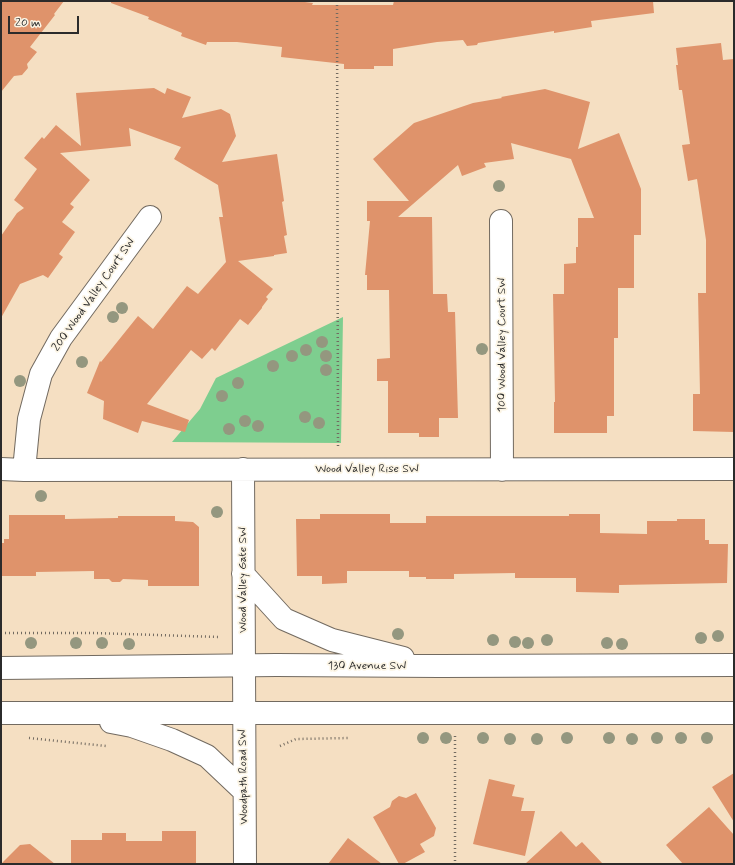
<!DOCTYPE html>
<style>
body{margin:0}
#map{position:relative;width:735px;height:865px;overflow:hidden;background:#f5dfc2;font-family:Mynerve,sans-serif}
canvas{display:block}
.frame{position:absolute;inset:0;border:2px solid #2b2b2b;pointer-events:none}
.scale{position:absolute;left:8px;top:16px;width:71px;height:18px;box-sizing:border-box;border:2px solid #2b2b2b;border-top:0;padding-left:5px;font-size:12px;line-height:14px;white-space:nowrap;color:#2b2b2b;-webkit-text-stroke:3px #fcf5e5;paint-order:stroke}
</style>
<div id="map">
<canvas width="735" height="865"></canvas>
<div class="frame"></div>
<div class="scale">20 m</div>
</div>
<script>
const c = document.querySelector('canvas').getContext('2d');
c.lineJoin = 'round';
function fillPath(path, color) {
  c.fillStyle = color;
  c.fill(path, 'evenodd');
}
function strokePath(path, color, width, dash) {
  c.strokeStyle = color;
  c.lineWidth = width;
  c.lineCap = dash ? 'butt' : 'round';
  c.setLineDash(dash || []);
  c.stroke(path);
}
function write(font, color, halo, rows, align = 'center') {
  c.font = font + ' Mynerve,sans-serif';
  c.lineWidth = 3.5;
  c.setLineDash([]);
  c.textBaseline = 'middle';
  c.strokeStyle = halo;
  c.fillStyle = color;
  for (const [text, x, y, turn = 0] of rows) {
    c.save();
    c.translate(x, y);
    c.rotate((+turn || 0) * Math.PI / 180);
    c.textAlign = isNaN(turn) ? turn : align;
    if (halo) c.strokeText(text, 0, 0);
    c.fillText(text, 0, 0);
    c.restore();
  }
}
const green = new Path2D(`
 M343 317 341 443 172 442 200 409 216 378Z`);
const building = new Path2D(`
 M1 1H64L54 14 55 15 30 47 37 52 27 64 28 68 22 75 14 76 1 92Z
 M111 1H297L313 3 312 5H393L394 1H653L654 13 591 21 592 27 554 33V31L478 43 477 45 467 46 463 40 437 42 393 49V66H374V69H344V64L281 57 282 47 237 42H207L206 45 181 36 182 33 148 19 149 17 111 3Z
 M721 43 723 60 734 59V432L693 431V394H700L698 293H706V240L697 179 688 181 682 145 690 144 682 90H679L676 65H678L676 48Z
 M154 88 165 94 167 88 191 97 182 118 221 109 230 114 236 136 222 162 277 154 284 201 282 202 287 235 284 236 287 253 274 255V256L238 261 273 289 266 297 268 299 262 307V308L248 325 240 319 215 351 212 348 202 359 191 350 147 404 189 420 185 432 142 421 138 433 103 419 104 401 87 393 100 361 101 362 138 316 153 329 187 286 198 294 226 262 219 217H223L218 185 174 159 181 147 129 128 131 146 60 153 90 180 70 204 74 207 62 222 75 232 59 254 63 257 48 278 43 275 20 284 1 318V236L17 213 24 208 14 200 37 169 24 158 42 137 44 139 56 125 81 146 76 93Z
 M545 89 590 102 578 149 619 133 641 189V235H634V288H618V338H614V416H607V433H554V402H555L553 294H564V264L576 263V247H578V218H594L571 159 511 143 514 159 484 163 486 167 462 176 458 165 398 217H432L433 294H447L448 312H455L458 418H439V437H419V433H388V381H377V359L390 358 389 290H367V275H365L370 221H367V201H409L373 159 414 123 473 103 502 98 501 97Z
 M320 514H390V523H426V516H569V514H600V533L647 534V521H677V519H705V540H709V544H728L727 583 619 585V593L576 592V578H515V573L454 574V579H426V577H409V571H347V583L322 584V576H297L296 519H320Z
 M9 515H65V519L118 518V516H175V521L193 522 199 527V586H148V580L123 579 120 582H112L109 579H94V571L36 572V576H1V543H4V539H9Z
 M734 773V822L712 787Z
 M489 779 515 785 512 796 524 798 521 811H535L525 856 473 844Z
 M416 793 436 828 434 836 420 844 425 852 403 864H399L373 817 390 807 392 801 399 796 406 798Z
 M709 807 734 835V864H683L666 845Z
 M162 831H196V864H71V840H102V833H126V841H162Z
 M561 831 576 847 582 842 603 864H525Z
 M348 838 382 864H328Z
 M30 844 55 864H1L20 845Z`);
const path = new Path2D(`
 M337 1 338 446
 M1 633H94L220 637
 M455 736V864
 M29 738 106 746
 M280 746 296 739 350 738`);
const minor = new Path2D(`
 M501 221 502 470
 M1 469 24 470 734 469
 M243 469 245 864
 M24 470 29 419 41 374 61 338 150 217
 M243 574 284 619 332 640 403 658
 M1 668 276 665 440 666 734 665
 M1 713H734
 M111 722 132 726 172 740 207 756 244 791`);
const trees = [
 [499,186],
 [122,308],
 [113,317],
 [322,342],
 [482,349],
 [306,350],
 [292,356],
 [326,356],
 [82,362],
 [273,366],
 [326,370],
 [20,381],
 [238,383],
 [222,396],
 [305,417],
 [245,421],
 [319,423],
 [258,426],
 [229,429],
 [41,496],
 [217,512],
 [398,634],
 [718,636],
 [701,638],
 [493,640],
 [547,640],
 [515,642],
 [31,643],
 [76,643],
 [102,643],
 [528,643],
 [607,643],
 [129,644],
 [622,644],
 [423,738],
 [446,738],
 [483,738],
 [567,738],
 [609,738],
 [657,738],
 [681,738],
 [707,738],
 [510,739],
 [537,739],
 [632,739]
];
const streetNames = [
 ["200 Wood Valley Court SW",94,295,-55],
 ["100 Wood Valley Court SW",502,345,-90],
 ["Wood Valley Rise SW",367,469],
 ["Wood Valley Gate SW",243,580,-90],
 ["130 Avenue SW",367,666],
 ["Woodpath Road SW",244,777,-91]
];
fillPath(green, '#7ece8f');
fillPath(building, '#df936b');
strokePath(minor, '#726a60', 24);
strokePath(path, '#726a60', 2.5, [1, 3]);
strokePath(minor, '#fff', 22);
c.fillStyle = '#94977f';
for (const [x, y] of trees) {
  c.beginPath();
  c.arc(x, y, 6, 0, 2 * Math.PI);
  c.fill();
}
write('12px', '#2b2b2b', '#fcf5e5', streetNames);
</script>
